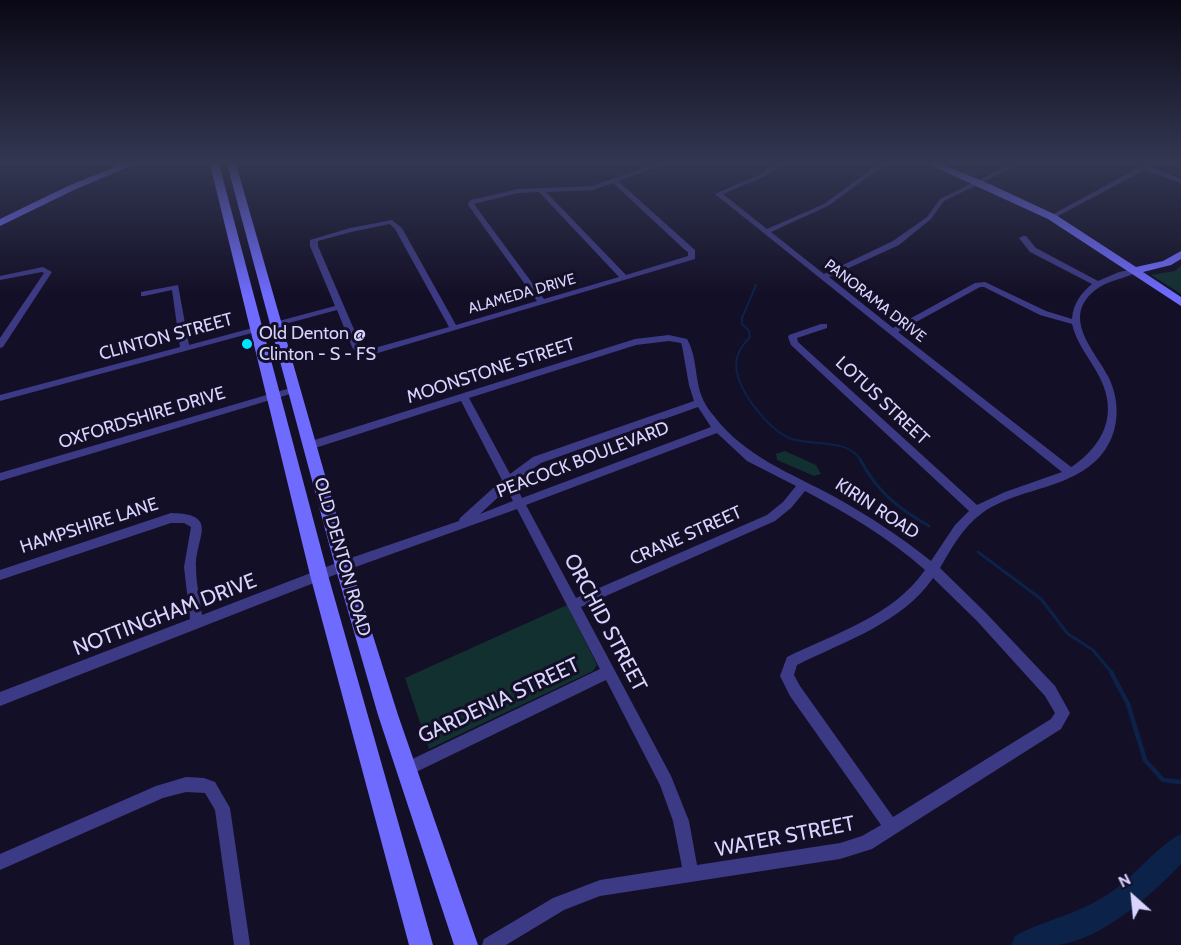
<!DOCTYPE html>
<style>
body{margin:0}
#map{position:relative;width:1181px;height:945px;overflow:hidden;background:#130f26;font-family:Cabin,sans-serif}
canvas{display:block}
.north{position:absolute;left:1103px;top:867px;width:60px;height:60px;-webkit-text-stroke:4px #130f26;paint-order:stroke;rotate:333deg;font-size:16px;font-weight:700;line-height:24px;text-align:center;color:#d9d4ff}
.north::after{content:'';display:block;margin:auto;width:21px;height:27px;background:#d9d4ff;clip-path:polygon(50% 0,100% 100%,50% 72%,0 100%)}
</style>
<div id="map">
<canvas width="1181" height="945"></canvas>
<div class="north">N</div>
</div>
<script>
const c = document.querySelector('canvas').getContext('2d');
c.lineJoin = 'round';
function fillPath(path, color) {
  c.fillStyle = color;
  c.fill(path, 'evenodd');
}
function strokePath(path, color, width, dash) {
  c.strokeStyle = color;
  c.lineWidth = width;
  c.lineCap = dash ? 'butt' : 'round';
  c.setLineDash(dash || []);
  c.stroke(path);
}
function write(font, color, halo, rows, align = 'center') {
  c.font = font + ' Cabin,sans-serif';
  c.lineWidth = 6;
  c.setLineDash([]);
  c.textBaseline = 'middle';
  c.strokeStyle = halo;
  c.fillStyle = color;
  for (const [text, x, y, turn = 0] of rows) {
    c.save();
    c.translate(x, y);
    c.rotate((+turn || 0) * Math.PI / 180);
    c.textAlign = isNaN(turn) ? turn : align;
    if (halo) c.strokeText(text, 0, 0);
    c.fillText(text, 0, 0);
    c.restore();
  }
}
const green = new Path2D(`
 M1181 266V294L1151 275 1175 271Z
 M785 451 816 465 821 474 814 476 777 460 776 454Z
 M567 605 597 665 593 671 429 749 405 678Z`);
const streamFar2 = new Path2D(`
 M756 285 742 318V324L749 331 750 337C742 345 736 354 736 365 737 390 767 428 789 438 811 447 848 437 861 461`);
const streamFar1 = new Path2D(`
 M860 459C876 491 899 509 929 526
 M978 552 1041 599 1068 634 1093 650 1112 673`);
const stream = new Path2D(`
 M1111 672 1128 704 1145 760 1163 780 1181 782`);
const river = new Path2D(`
 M1181 834V864C1152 895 1101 940 1058 945 1042 945 1026 945 1011 945L1015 936 1022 932C1054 918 1085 911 1114 890 1134 876 1162 842 1181 834Z`);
const street = new Path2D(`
 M655 164H665L618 181 695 250V259L371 355 356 352 352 347 337 310 0 401V395L180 347 172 290 144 296H141V292L178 285 189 345 335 306 310 246V240L350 228 392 220 402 228 456 325 537 301 468 205V203L471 200 518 189 592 186ZM613 183 685 250 688 252V256L626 275 546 192 593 190ZM539 192 619 277 544 299 474 204 518 193ZM390 224 395 229 449 327 371 349 362 348 318 246V241L351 232Z
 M774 164H782L765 176 723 194 767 229 824 204 874 167 878 164H886L828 206 771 232 824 274 893 241 927 217 940 199 1011 164H1020L944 201 931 219 899 245 829 277 893 328 975 283 985 282 1046 311 1072 319C1073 304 1081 293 1092 284L1030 252 1019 238 1023 236H1026L1036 248 1098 281 1119 272 1134 269 1138 271C1124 280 1108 279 1093 292 1062 319 1095 351 1108 376 1120 400 1120 428 1105 450 1076 491 1018 486 981 514 962 528 951 549 940 568L986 613 1055 686 1070 713 1061 729 897 833 872 849 840 859 600 896 564 910 506 945H482L484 939 553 898 600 880 682 867 673 821 660 785 606 680 412 774 407 776 402 774 400 769 402 764 600 669 517 509 347 570 0 706V692L190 619 184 567 191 527 184 523H171L0 580V570L171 513C221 514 195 538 196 567 196 583 200 599 202 615L339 562 459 521 460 518 502 480 461 401 309 450 304 446 305 443 635 339 669 335 687 339C695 353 695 368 698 383 700 396 706 407 714 416 745 457 791 473 835 497 869 516 901 537 931 561L955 525 969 511 791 345 788 337 789 335 821 324H827V328L797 338 798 342 977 505 1005 492 1062 472 715 194 761 174ZM980 287H984L1040 315 1072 324C1077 345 1090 358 1100 378 1118 414 1104 444 1073 466L1071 467 898 332ZM669 341 681 343 682 346 689 385 694 401 533 457 510 474 469 398 636 345ZM698 407 711 427 522 498 514 482 541 463ZM717 433 747 461 796 486 783 502 767 515 576 598 526 505ZM507 489 513 501 480 514ZM805 491C847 513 889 538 925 570 893 616 836 633 787 657L780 676 790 696 881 825 862 836 840 843 697 865 689 821 671 776 581 607 775 521 791 508ZM933 578 977 621 1045 696 1055 713 1051 719 893 817 800 686 794 675 797 665C845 641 902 623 933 578Z
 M1145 164H1154L1150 167 1181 179V183L1145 170 1054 218 1048 217Z
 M43 267 52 272 3 347 0 348V338L44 273 42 272 0 280V276Z
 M294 387 297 388 299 390 297 392 0 481V473Z
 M186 777 204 778 215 782 230 808 250 945H234L215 810 205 793 186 792 163 798 0 870V854L156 786Z`);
const secondary = new Path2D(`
 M122 164H135L74 190 0 226V219L68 186Z
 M210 164H219L328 575 433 945H409L310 575Z
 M227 164H236L351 566 398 715 478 945H454L378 715 335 566Z
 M928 164H941L992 185 1056 215 1136 267 1163 261 1181 251V259L1171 265 1143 272 1181 297V306L1048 219Z`);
const markers = [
 [247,344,6,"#00e5ff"]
];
const farStreetnames = [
 ["ALAMEDA DRIVE",522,294,-16],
 ["PANORAMA DRIVE",875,301,38]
];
const poiNames = [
 ["Old Denton @",259,334],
 ["Clinton - S - FS",259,355]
];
const streetNames = [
 ["CLINTON STREET",166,337,-15],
 ["MOONSTONE STREET",491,371,-18],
 ["LOTUS STREET",882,401,43],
 ["OXFORDSHIRE DRIVE",142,418,-17],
 ["PEACOCK BOULEVARD",583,460,-21],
 ["KIRIN ROAD",877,509,33],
 ["HAMPSHIRE LANE",89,526,-18],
 ["CRANE STREET",686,536,-24],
 ["OLD DENTON ROAD",342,557,74]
];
const nearStreetnames = [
 ["NOTTINGHAM DRIVE",165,615,-21],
 ["ORCHID STREET",605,623,62],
 ["GARDENIA STREET",499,701,-25],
 ["WATER STREET",785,837,-11]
];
fillPath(green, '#12302f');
strokePath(streamFar2, '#0c2248', 2);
strokePath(streamFar1, '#0c2248', 3);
strokePath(stream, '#0c2248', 4.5);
fillPath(river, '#0c2248');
fillPath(street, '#3d3a85');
fillPath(secondary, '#6f6bff');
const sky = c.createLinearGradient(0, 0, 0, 297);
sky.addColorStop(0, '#0a0815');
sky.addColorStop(0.55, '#333752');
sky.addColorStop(1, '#33375200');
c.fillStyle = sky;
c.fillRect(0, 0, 1181, 297);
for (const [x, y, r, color] of markers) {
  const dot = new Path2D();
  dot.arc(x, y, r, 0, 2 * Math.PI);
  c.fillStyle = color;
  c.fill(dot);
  strokePath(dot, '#130f26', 2);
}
write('15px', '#d9d4ff', '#130f26', farStreetnames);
write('18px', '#d9d4ff', '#130f26', poiNames, 'left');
write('18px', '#d9d4ff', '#130f26', streetNames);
write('21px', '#d9d4ff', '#130f26', nearStreetnames);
</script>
